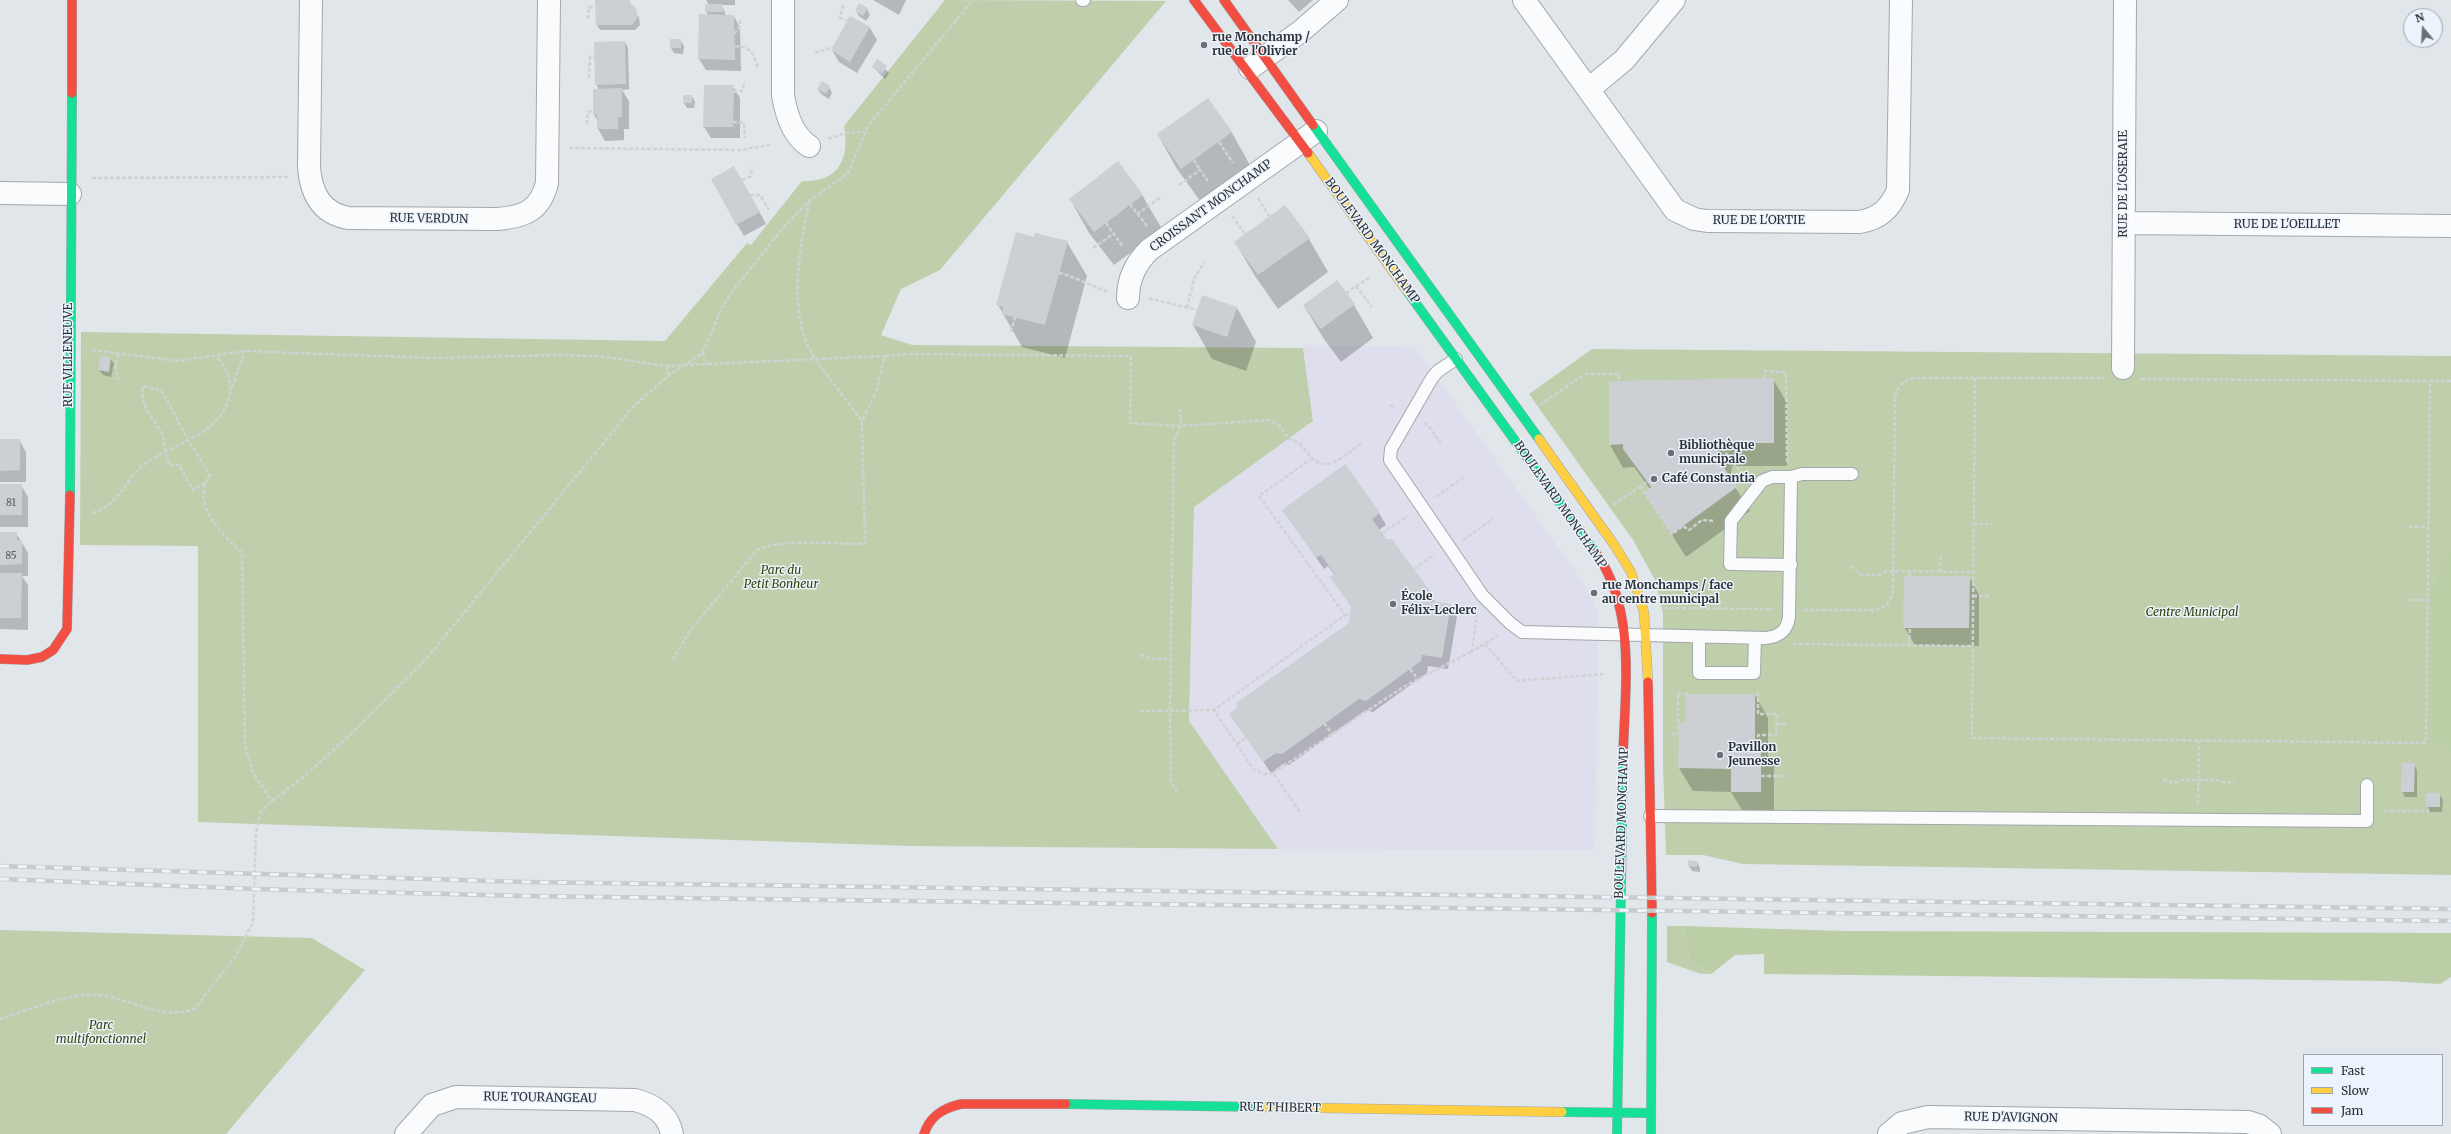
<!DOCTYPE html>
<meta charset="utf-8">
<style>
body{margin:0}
#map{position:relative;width:2451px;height:1134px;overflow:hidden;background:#e1e6eb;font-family:Merriweather,serif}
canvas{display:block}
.legend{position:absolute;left:2303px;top:1054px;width:140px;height:72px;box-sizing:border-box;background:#ebf3fc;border:1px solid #9fa5ac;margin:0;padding:5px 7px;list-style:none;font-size:12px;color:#2d3034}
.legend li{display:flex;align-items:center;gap:8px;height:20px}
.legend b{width:20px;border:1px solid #9fa5ac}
.north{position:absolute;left:2403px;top:8px;width:40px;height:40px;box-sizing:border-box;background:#ebf3fc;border:1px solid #9fa5ac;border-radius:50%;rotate:342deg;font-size:11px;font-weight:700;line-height:16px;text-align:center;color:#2d3034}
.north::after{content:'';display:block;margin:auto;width:14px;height:18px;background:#6c7074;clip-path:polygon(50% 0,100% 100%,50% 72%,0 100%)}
</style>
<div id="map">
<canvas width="2451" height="1134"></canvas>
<ul class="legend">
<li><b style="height:5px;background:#16e098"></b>Fast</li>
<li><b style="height:5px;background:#ffcf43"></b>Slow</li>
<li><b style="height:5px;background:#f24e42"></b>Jam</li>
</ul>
<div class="north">N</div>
</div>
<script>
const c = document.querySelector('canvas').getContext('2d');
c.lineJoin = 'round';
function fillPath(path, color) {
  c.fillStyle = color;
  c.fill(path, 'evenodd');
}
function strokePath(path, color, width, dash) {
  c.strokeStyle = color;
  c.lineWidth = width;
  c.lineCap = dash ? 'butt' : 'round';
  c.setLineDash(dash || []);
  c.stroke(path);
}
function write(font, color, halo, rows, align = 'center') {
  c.font = font + ' Merriweather,serif';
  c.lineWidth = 3;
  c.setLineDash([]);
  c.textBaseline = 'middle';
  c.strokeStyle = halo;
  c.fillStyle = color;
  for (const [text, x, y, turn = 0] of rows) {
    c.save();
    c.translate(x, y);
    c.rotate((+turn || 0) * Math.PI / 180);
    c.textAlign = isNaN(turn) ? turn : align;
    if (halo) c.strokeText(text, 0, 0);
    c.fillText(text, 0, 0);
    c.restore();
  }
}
const education = new Path2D(`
 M1303 345 1415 347 1583 582 1598 612 1595 850 1278 849 1189 721 1194 507 1313 421Z`);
const green = new Path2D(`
 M945 0 1166 1 940 270 901 289 881 335 912 345 1303 348 1313 421 1194 507 1189 721 1278 849 911 846 198 822V546L80 545 81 332 665 341 747 243 751 245 802 181C839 183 850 158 844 126Z
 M1592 349 2451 356V875L1743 864 1703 855H1666L1663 764V614L1655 580 1633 540 1529 394Z
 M1667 926H1683L1690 960 1711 974H1701L1667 962Z
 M0 930 312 938 365 970 226 1134H0Z`);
const forest = new Path2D(`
 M2451 550V750L2432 738V592L2442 565Z
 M1683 926 1843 931 2451 933V977L2440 984 2389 981 1764 974V954L1735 955 1711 974 1690 960Z`);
const shadow = new Path2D(`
 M596 0 629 1 639 18 640 25 635 30H600L597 25Z
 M706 0H735V5H722L726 16H734L740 28 741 71 706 70 699 59 708 15 706 11 709 5Z
 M873 0H906L899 15Z
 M1288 0H1313L1299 12Z
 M867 9 870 15 866 21 859 16 856 11Z
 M851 17 870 28 877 40 857 73 839 62 832 50Z
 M680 40 684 46 683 54 674 53 671 48Z
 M625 42 628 48 629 89 622 90 629 101V129H624V140L605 141 598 129V121L594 115V90H599L596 84Z
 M877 60 889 73 885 79 873 67Z
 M733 86 740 98V138H711L704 127Z
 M829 87 832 93 829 99 821 94 818 89Z
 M692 96 695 102 694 108H687L684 103Z
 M1208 99 1232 133 1251 167 1201 202 1177 169 1158 135Z
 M741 179 766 224 744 236 737 224Z
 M1142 195 1162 229 1114 265 1089 233 1070 199Z
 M1035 238 1067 242 1087 276 1065 358 1022 347 998 305Z
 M1309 239 1328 272 1278 309 1255 276 1235 242Z
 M1203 297 1237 308 1256 342 1246 371 1212 359 1193 325Z
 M1354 305 1373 338 1341 362 1324 339 1304 306Z
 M110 358 114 364 111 377 103 375 99 370Z
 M1773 379 1787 403V466H1732L1730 479 1750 511 1686 557 1645 492 1650 489 1634 467 1623 468 1610 445Z
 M0 440H19L26 452V482H0Z
 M0 485H21L28 497V527H0Z
 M1283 510 1379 513 1386 525 1379 530 1436 603 1450 605 1457 617 1448 669 1428 666 1427 673 1373 712 1366 710 1289 765 1283 764 1271 773 1230 714 1350 624 1352 608 1331 577 1335 575 1328 566 1324 569Z
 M0 533H16L28 553V576H22L28 585V630L0 629Z
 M1969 577 1979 595V646L1915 645 1904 627Z
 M1755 695 1768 718V755L1774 766V816L1745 815 1731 792 1693 791 1679 768 1686 724Z
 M2414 764 2417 770V797H2405L2402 791Z
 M2439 794 2443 800 2442 812H2430L2427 806Z
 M1697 862 1700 868V872L1692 871 1689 866Z`);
const building = new Path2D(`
 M595 0H630V5L634 6 637 11V19L632 25H596Z
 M859 3 868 8 863 16 855 11Z
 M705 4H723V12H705Z
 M699 14 734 15 735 60 698 59Z
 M850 16 870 27 850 62 831 50Z
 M670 39H681V48H670Z
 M625 41 626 84 595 85 594 42Z
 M877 59 887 66 882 74 872 67Z
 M822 81 830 86 826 94 817 89Z
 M704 85H734L733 127H703Z
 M622 88V117H618V129H597V115H593V89Z
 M683 95H692V103H683Z
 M1208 98 1232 132 1181 169 1157 134Z
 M1118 161 1143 195 1094 232 1069 199Z
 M734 166 760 212 736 225 711 179Z
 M1285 205 1310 238 1258 275 1234 242Z
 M1016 232 1034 237 1035 233 1068 241 1045 325 1002 314 1003 307 996 305Z
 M1337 280 1355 304 1321 329 1303 305Z
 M1202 295 1237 307 1227 337 1192 325Z
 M101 356 111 358 109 372 98 370Z
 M1774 378V443H1719L1717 457 1737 487 1672 534 1644 492 1651 487 1623 449V444L1609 445V381Z
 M0 439H20V470L0 471Z
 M1345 464 1380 513 1372 519 1386 539H1392L1432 594 1430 601 1451 604 1442 658 1422 655 1421 661 1366 701 1359 699 1282 754 1276 753 1263 762 1229 714 1238 707 1236 703 1349 623 1351 606 1330 577 1335 574 1321 555 1316 558 1282 510Z
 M0 484H22V515H0Z
 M0 532H17V540H22V564L0 565Z
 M0 573H22L21 618H0Z
 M1904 576H1970L1969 628H1903Z
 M1686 694H1755V741L1761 742V792H1731V769L1678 768 1679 723H1685Z
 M2402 763H2415L2414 792H2401Z
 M2426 793H2440V807H2426Z
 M1688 860 1697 861V867L1688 866Z`);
const path = new Path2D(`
 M843 5 840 18 848 21
 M588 19 589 7 596 8
 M734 34 739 28 741 18
 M735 46C750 47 754 52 757 67
 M815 53 833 47
 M589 78 590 57H594
 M733 92 742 91 745 82
 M733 122 744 123 745 138
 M587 124 588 112 593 111
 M828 139 845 133 864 132
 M1219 142 1233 163
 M569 148 740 150 770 145
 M1194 160 1200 170
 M92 178 289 177
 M742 180 751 176 752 167
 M1179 185 1200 170 1208 181
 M750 195H760L769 210
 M1258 198 1269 216
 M809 202C800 251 786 315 815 359L885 356 876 392 862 421
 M1130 204 1147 226
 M1137 214 1161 197
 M1232 216 1245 234
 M1106 223 1123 247
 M1093 248 1113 234
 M1059 273C1076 277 1090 286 1107 291
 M1356 286 1372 307
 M1346 293 1371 276
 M1149 298 1197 310
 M1187 308 1194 279 1204 262
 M1011 332 1015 317
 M92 350 177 361 245 351 433 358 554 355 598 356 666 366 815 359 862 421 865 544C836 544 782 538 757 550L689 632 673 660
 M703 352V358L708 364
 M118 354 115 366 118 380
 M885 356 912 354 1131 356 1130 423 1181 426 1269 420 1279 425 1289 439C1298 441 1300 444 1306 451 1325 477 1340 458 1361 444
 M666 366 669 375
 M1765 378V371L1786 372 1787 462
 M1975 378 1972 738 2426 743 2430 381
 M2141 379 2451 381
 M232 387 245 351
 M1390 405 1396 408
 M1540 405 1585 374H1619V381
 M1424 423 1428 425 1441 444
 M1719 443 1745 478
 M205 483 193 490 179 465H169C166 455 165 447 163 438 159 421 138 408 143 386L162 391 188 440 210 475C190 506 221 532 242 553L245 746 253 773 272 801
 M1640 486 1672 534 1683 526 1689 530 1702 520 1715 521
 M1436 497 1464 477
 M1613 505 1647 482
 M92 513C123 503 123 480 146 463 175 442 219 436 229 397 233 382 226 366 216 356
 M1973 524H1992
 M2409 527H2428
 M1382 533 1408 516
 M1463 540 1494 518
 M1851 566 1861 575H1878L1888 571 1973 572
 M1414 569 1435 554
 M1940 572 1941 554
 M1910 576V571
 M1973 596H1991
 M2409 600H2427
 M1664 608 1773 609
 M1804 610H1876C1887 607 1892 600 1893 589L1895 398C1897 384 1906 378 1920 378H2104
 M1477 613 1472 651 1498 636
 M1345 615 1350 614
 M1485 644 1517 681 1603 674
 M1793 644 1972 646
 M1909 645 1910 628
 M1140 655 1152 659 1171 658
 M1410 669 1418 679
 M1758 692V714H1777L1776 735H1758V741
 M1140 711 1214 710
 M1324 723 1333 735
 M1776 724H1786
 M1671 734H1678V693L1688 694
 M1237 744 1246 738
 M1273 773 1264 774 1254 770 1214 710 1345 615 1259 496 1311 459
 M1761 776H1784
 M2163 780 2175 783 2181 780H2218L2227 783 2235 781
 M1177 793 1171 781 1170 710 1174 440 1181 426 1180 409
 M2198 804 2199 741
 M2384 811H2428V807
 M1300 812 1273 773 1405 686 1472 651
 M0 1019C30 1010 66 993 97 995 129 997 164 1023 195 1008L235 957 253 922 256 833 260 814 267 805 306 775 353 732 427 658 633 407 669 375 700 355 707 344 721 309 734 289 786 224 809 201 848 173 868 126 973 0`);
const lane = new Path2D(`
 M1082 0H1084
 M1456 359 1438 371 1432 378 1391 449 1390 460 1482 595 1510 623 1522 632 1765 638C1778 637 1787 632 1789 617L1791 477
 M1791 565 1730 564 1731 521 1762 481 1772 477H1791L1802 474H1852
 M1699 637V673H1754L1755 638
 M1650 816 2367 821V785`);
const street = new Path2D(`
 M311 0 309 167C311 193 321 213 348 218L497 219C524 217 540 211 547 183L549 0
 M783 0V95C786 114 792 135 809 146
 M1524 0 1675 210 1694 219 1707 221 1859 222C1879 219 1890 209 1898 190L1901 0
 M1250 68 1300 32 1337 0
 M1589 89 1624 60 1674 0
 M0 193 70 194
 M2124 223 2451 226
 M1128 298C1128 278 1136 263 1149 250L1316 131
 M2123 368 2125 0
 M406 1134 432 1105 456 1097 635 1100C654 1105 668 1114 672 1134
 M1889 1134 1902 1123 1928 1117 2248 1122 2260 1126 2270 1134`);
const fast = new Path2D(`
 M1313 125 1539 439
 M1407 291 1596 553
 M70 495 72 93
 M1066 1104 1261 1107
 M1562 1112 1651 1113
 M1617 1134 1623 761
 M1651 1134 1652 913`);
const slow = new Path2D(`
 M1308 153 1407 291
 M1539 439 1615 546 1631 572 1644 612 1648 682
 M1261 1107 1562 1112`);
const jam = new Path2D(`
 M1194 0 1308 153
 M1224 0 1313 125
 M72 93V0
 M1596 553C1638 612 1624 693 1623 761
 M0 659 27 660 42 657 53 650 67 629 70 495
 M1648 682 1652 913
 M924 1134C930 1116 943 1108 961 1104H1066`);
const rail = new Path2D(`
 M0 866 526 882 2451 909
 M0 879 254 889 523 896 2451 921`);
const markers = [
 [1204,45,4,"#6c7074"],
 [1671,453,4,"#6c7074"],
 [1654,479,4,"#6c7074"],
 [1594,593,4,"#6c7074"],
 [1393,604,4,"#6c7074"],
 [1720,755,4,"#6c7074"]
];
const numberNames = [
 ["81",11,503],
 ["85",11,556]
];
const poiNames = [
 ["rue Monchamp /",1212,38],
 ["rue de l'Olivier",1212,52],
 ["Bibliothèque",1679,446],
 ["municipale",1679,460],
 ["Café Constantia",1662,479],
 ["rue Monchamps / face",1602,586],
 ["au centre municipal",1602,600],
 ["École",1401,597],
 ["Félix-Leclerc",1401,611],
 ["Pavillon",1728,748],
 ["Jeunesse",1728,762]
];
const streetNames = [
 ["RUE DE L'OSERAIE",2124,184,-90],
 ["CROISSANT MONCHAMP",1211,206,-36],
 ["RUE VERDUN",429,219,1],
 ["RUE DE L'ORTIE",1759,221],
 ["RUE DE L'OEILLET",2287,225],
 ["BOULEVARD MONCHAMP",1372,241,54],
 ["RUE VILLENEUVE",69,355,-90],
 ["BOULEVARD MONCHAMP",1560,505,55],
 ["BOULEVARD MONCHAMP",1622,823,-88],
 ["RUE TOURANGEAU",540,1098,1],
 ["RUE THIBERT",1280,1108,1],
 ["RUE D'AVIGNON",2011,1118,1]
];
const parkNames = [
 ["Parc du",781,571],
 ["Petit Bonheur",781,585],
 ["Centre Municipal",2192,613],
 ["Parc",101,1026],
 ["multifonctionnel",101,1040]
];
fillPath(education, '#dedeec');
fillPath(green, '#bfcfac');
fillPath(forest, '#bccea6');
fillPath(shadow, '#0003');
fillPath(building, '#cccfd3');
strokePath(lane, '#a4a7ab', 14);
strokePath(street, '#a4a7ab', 24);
strokePath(fast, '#a4a7ab', 10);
strokePath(slow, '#a4a7ab', 10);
strokePath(jam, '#a4a7ab', 10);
strokePath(path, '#d1d2d3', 2.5, [4, 2]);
strokePath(lane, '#fafbfc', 12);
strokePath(street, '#fafbfc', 22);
strokePath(fast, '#16e098', 9);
strokePath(slow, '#ffcf43', 9);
strokePath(jam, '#f24e42', 9);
strokePath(rail, '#c8cacc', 4.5);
strokePath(rail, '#ebf3fc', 3, [9]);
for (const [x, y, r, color] of markers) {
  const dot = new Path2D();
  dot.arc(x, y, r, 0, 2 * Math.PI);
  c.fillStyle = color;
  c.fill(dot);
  strokePath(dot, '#ebf3fc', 1.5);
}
write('10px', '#55585c', null, numberNames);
write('bold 12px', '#2d3034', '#ebf3fc', poiNames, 'left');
write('12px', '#2d3034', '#ebf3fc', streetNames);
write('italic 12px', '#314308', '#ebf3fc', parkNames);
</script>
